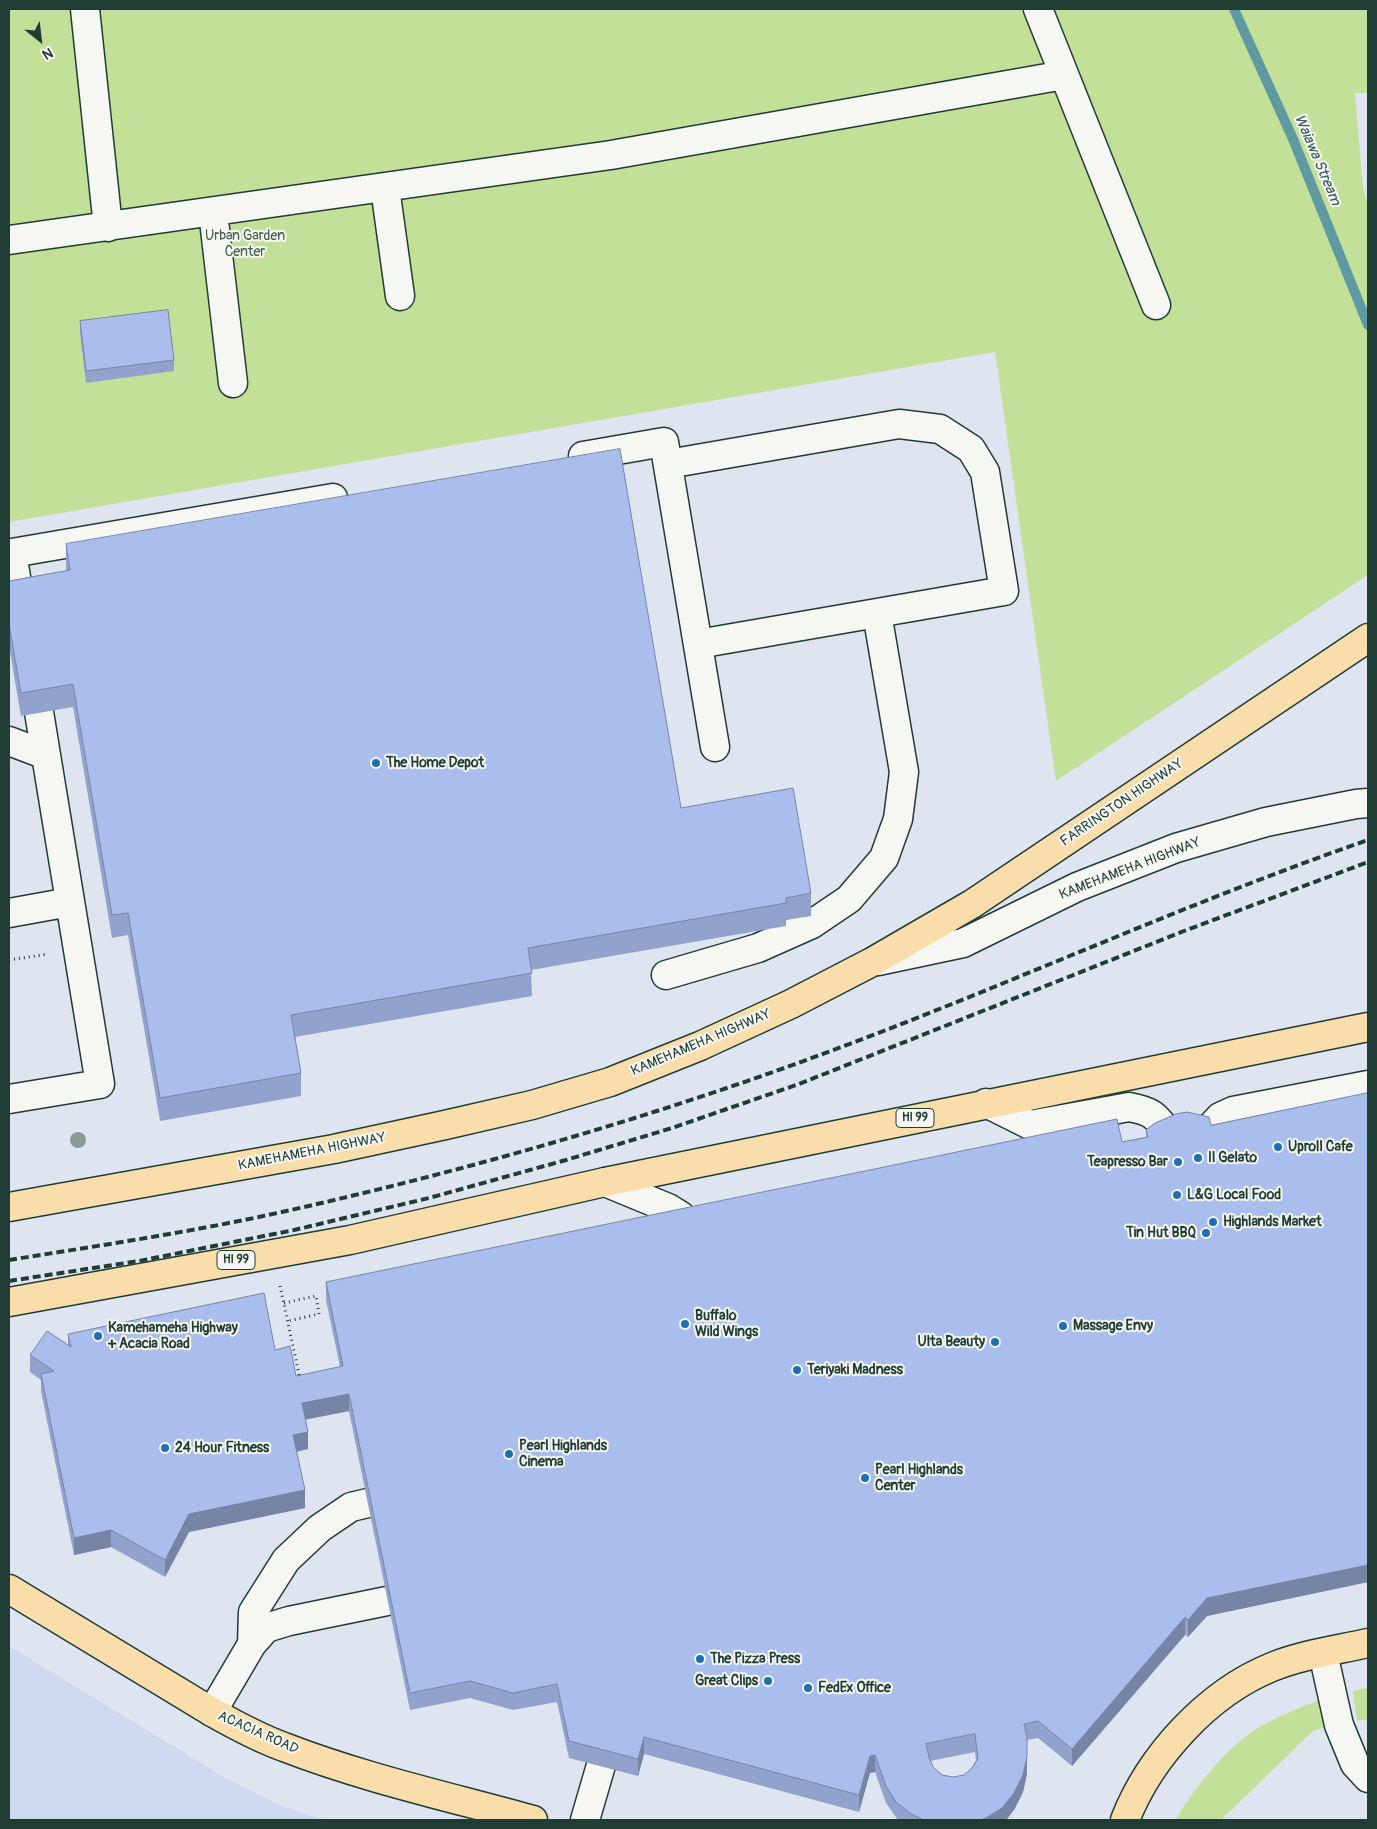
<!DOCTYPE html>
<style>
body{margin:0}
#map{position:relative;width:1377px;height:1829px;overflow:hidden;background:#dfe5f0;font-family:Pangolin,sans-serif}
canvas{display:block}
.frame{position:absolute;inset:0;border:10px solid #1f3d34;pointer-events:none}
.north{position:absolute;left:15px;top:15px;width:50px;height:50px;-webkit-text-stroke:4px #f6f6f2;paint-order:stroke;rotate:151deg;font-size:14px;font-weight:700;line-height:20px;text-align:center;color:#1f3d34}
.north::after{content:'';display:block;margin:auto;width:18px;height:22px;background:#1f3d34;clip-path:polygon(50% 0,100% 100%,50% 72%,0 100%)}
</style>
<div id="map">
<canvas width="1377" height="1829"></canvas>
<div class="frame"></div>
<div class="north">N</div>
</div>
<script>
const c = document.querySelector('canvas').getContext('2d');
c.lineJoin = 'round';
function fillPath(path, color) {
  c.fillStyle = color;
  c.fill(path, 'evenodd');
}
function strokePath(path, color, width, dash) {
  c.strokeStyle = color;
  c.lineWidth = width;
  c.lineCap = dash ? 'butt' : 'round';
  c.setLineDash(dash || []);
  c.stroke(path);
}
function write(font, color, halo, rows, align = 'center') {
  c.font = font + ' Pangolin,sans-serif';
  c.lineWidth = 4;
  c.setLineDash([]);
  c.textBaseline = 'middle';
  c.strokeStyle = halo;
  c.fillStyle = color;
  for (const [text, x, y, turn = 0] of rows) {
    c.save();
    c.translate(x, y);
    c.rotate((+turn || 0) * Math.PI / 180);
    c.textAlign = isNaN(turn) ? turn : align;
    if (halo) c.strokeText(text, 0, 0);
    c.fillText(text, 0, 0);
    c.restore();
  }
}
const built = new Path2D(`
 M9 1646 224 1777 282 1806 324 1820H9Z`);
const green = new Path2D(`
 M9 9H1368V93H1355L1363 188 1368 206V575L1056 781 995 352 9 522Z
 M1368 1688V1719L1357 1721 1353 1691Z
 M1319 1700 1325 1727 1313 1731 1221 1820H1176C1193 1789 1224 1751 1253 1731 1273 1718 1297 1709 1319 1700Z`);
const stream = new Path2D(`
 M1234 9 1293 139 1368 325`);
const path = new Path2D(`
 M9 960 48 954
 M280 1286 300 1379
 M284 1303 316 1296 319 1314 288 1321`);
const minor = new Path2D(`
 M85 9 108 227
 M1038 9 1156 305
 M385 188 400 296
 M213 212 233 383
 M9 240 611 155 1064 75
 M583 456 664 442 715 747
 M668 464 899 424 940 429 971 449 985 472 1004 591 698 644
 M9 553H12L20 601
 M12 553 333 498
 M39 712 46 755
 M9 741 46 755 100 1084 9 1099
 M9 913 70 902
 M878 961 963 943 1077 887 1176 848 1266 822 1356 804 1368 803
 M666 975 758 948 812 924 849 899 884 858 898 819 904 772 877 613
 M986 1103 1030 1125 1129 1107C1151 1111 1156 1115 1168 1133
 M1205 1133 1220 1117 1233 1111 1368 1085
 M605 1182 668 1208 681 1216 688 1225
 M252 1644 253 1612 286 1560 320 1528 351 1507 368 1503
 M1323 1653 1339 1725 1355 1764 1368 1778
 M212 1712 252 1644 266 1628 289 1621 387 1601
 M585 1820 611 1731`);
const major = new Path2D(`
 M9 1207 334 1149 445 1125 532 1105 610 1082 700 1046 791 1004 872 962 972 904 1368 638
 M9 1302 350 1240 605 1182 1368 1027
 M9 1589 212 1712C235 1725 259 1738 284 1747 364 1778 450 1797 533 1820
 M1125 1820C1150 1756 1208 1693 1272 1667 1301 1655 1337 1650 1368 1643`);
const rail = new Path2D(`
 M9 1260C103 1245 198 1231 291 1210 459 1172 625 1125 787 1067 983 997 1172 908 1368 840
 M9 1281 139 1261 294 1230 429 1198 566 1160 672 1128 799 1084 1184 931 1368 862`);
const trees = [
 [78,1140]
];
const wall = new Path2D(`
 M80 321 174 360V371L86 383 80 333Z
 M66 544 681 808 811 893V916L786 920V926L531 970 532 996 295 1037 301 1073V1096L160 1121 128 935 112 938 73 707 21 716 9 646V581L66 571Z
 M1368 1093V1582L1207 1616 1188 1637 1185 1635 1072 1766 1038 1738 1027 1740V1774L1023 1792 1014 1810 1006 1820H898L886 1803 875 1772 870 1773 859 1812 644 1754 638 1776 569 1758 557 1702 513 1710 470 1698 410 1710 349 1411 305 1420 308 1449 297 1452 305 1508 189 1532 165 1577 111 1547 74 1555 41 1391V1380L30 1372V1355L68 1345V1334L275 1350 296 1376 340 1367 326 1300V1282L1122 1142 1146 1138V1130L1211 1125ZM975 1752 976 1761 972 1768 964 1775 953 1777 942 1775 933 1767 930 1761Z`);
const shadedWall = new Path2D(`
 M349 1394V1411L302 1420V1403Z
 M308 1432V1449L293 1452V1435Z
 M305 1490V1508L189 1532 165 1577V1560L189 1514Z
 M111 1530V1547L74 1555V1538Z
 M1368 1565V1582L1207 1616 1188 1637V1620L1207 1598Z
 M1185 1617V1635L1072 1766V1749Z
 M644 1737V1754L638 1776V1759Z
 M875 1755V1772L870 1773 859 1812V1795L870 1756Z
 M1027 1756V1774L1023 1792 1014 1810 1006 1820H980Z`);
const building = new Path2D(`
 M168 310 174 360 86 371 80 321Z
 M620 449 681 808 793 788 811 893 786 898V903L528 948 532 973 291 1015 301 1073 160 1098 128 913 112 915 73 684 21 693 9 624V581L70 570 66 544Z
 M1368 1093V1565L1207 1598 1188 1620 1185 1617 1072 1749 1038 1721 1024 1724 1027 1737V1756L1023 1775 1014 1793 1002 1808 986 1818 980 1820H924L911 1814 896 1802 886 1786 875 1755 870 1756 859 1795 644 1737 638 1759 569 1741 557 1684 513 1693 470 1681 410 1693 349 1394 302 1403 308 1432 293 1435 305 1490 189 1514 165 1560 111 1530 74 1538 41 1374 54 1371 30 1355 47 1331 71 1347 68 1334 264 1293 275 1350 290 1346 296 1376 343 1366 326 1282 1117 1119 1122 1142 1148 1137 1146 1130 1155 1123 1176 1114 1187 1112 1209 1117 1211 1125ZM975 1734 978 1758 972 1768 964 1775 953 1777 942 1775 933 1767 929 1757 926 1744Z`);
const markers = [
 [376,763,5,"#1f6fb2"],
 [1278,1147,5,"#1f6fb2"],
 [1198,1158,5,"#1f6fb2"],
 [1178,1162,5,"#1f6fb2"],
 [1177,1195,5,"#1f6fb2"],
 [1213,1222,5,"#1f6fb2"],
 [1206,1233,5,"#1f6fb2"],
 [685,1324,5,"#1f6fb2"],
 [1063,1326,5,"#1f6fb2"],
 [98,1336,5,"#1f6fb2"],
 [995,1342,5,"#1f6fb2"],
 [797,1370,5,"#1f6fb2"],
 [165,1448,5,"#1f6fb2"],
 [509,1454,5,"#1f6fb2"],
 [865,1478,5,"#1f6fb2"],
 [700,1659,5,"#1f6fb2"],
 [768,1681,5,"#1f6fb2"],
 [808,1688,5,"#1f6fb2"]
];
const shields = [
 [915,1118,38],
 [236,1260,38]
];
const shieldNames = [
 ["HI 99",915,1118],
 ["HI 99",236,1260]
];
const parkNames = [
 ["Urban Garden",245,236],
 ["Center",245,252]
];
const poiNames = [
 ["The Home Depot",386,763],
 ["Uproll Cafe",1288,1147],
 ["Il Gelato",1208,1158],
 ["Teapresso Bar",1168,1162,"right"],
 ["L&G Local Food",1187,1195],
 ["Highlands Market",1223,1222],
 ["Tin Hut BBQ",1196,1233,"right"],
 ["Buffalo",695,1316],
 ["Wild Wings",695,1332],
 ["Massage Envy",1073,1326],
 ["Kamehameha Highway",108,1328],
 ["+ Acacia Road",108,1344],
 ["Ulta Beauty",985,1342,"right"],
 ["Teriyaki Madness",807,1370],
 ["Pearl Highlands",519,1446],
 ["Cinema",519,1462],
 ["24 Hour Fitness",175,1448],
 ["Pearl Highlands",875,1470],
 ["Center",875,1486],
 ["The Pizza Press",710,1659],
 ["Great Clips",758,1681,"right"],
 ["FedEx Office",818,1688]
];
const streetNames = [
 ["FARRINGTON HIGHWAY",1122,803,-34],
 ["KAMEHAMEHA HIGHWAY",1130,869,-21],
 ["KAMEHAMEHA HIGHWAY",701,1043,-23],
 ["KAMEHAMEHA HIGHWAY",312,1152,-11],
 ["ACACIA ROAD",258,1733,24]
];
const waterNames = [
 ["Waiawa Stream",1317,160,67]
];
fillPath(built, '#cfd9ef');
fillPath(green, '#c3e098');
strokePath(stream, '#5f99a1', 10);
strokePath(minor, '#1f3d34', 31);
strokePath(major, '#1f3d34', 31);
strokePath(path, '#1f3d34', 3, [1, 4]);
strokePath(minor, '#f6f6f2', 28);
strokePath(major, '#f9deab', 28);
strokePath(rail, '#1f3d34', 4, [8, 4]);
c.fillStyle = '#889b94';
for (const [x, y] of trees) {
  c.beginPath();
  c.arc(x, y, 8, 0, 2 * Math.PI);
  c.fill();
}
fillPath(wall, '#91a3cc');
fillPath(shadedWall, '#7685a6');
fillPath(building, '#a9beed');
strokePath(building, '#7685a6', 1);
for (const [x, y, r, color] of markers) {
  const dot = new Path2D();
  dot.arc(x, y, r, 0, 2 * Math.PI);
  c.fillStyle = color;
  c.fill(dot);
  strokePath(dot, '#f6f6f2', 2);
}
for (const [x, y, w] of shields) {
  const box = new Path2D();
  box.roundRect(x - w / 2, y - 9.5, w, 19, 4);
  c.fillStyle = '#f6f6f2';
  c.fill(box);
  strokePath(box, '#1f3d34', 1);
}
write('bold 12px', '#1f3d34', null, shieldNames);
write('14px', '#405e48', '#f6f6f2', parkNames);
write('bold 14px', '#1f3d34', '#f6f6f2', poiNames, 'left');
write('14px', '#1f3d34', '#f6f6f2', streetNames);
write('italic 15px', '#345c58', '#f6f6f2', waterNames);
</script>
